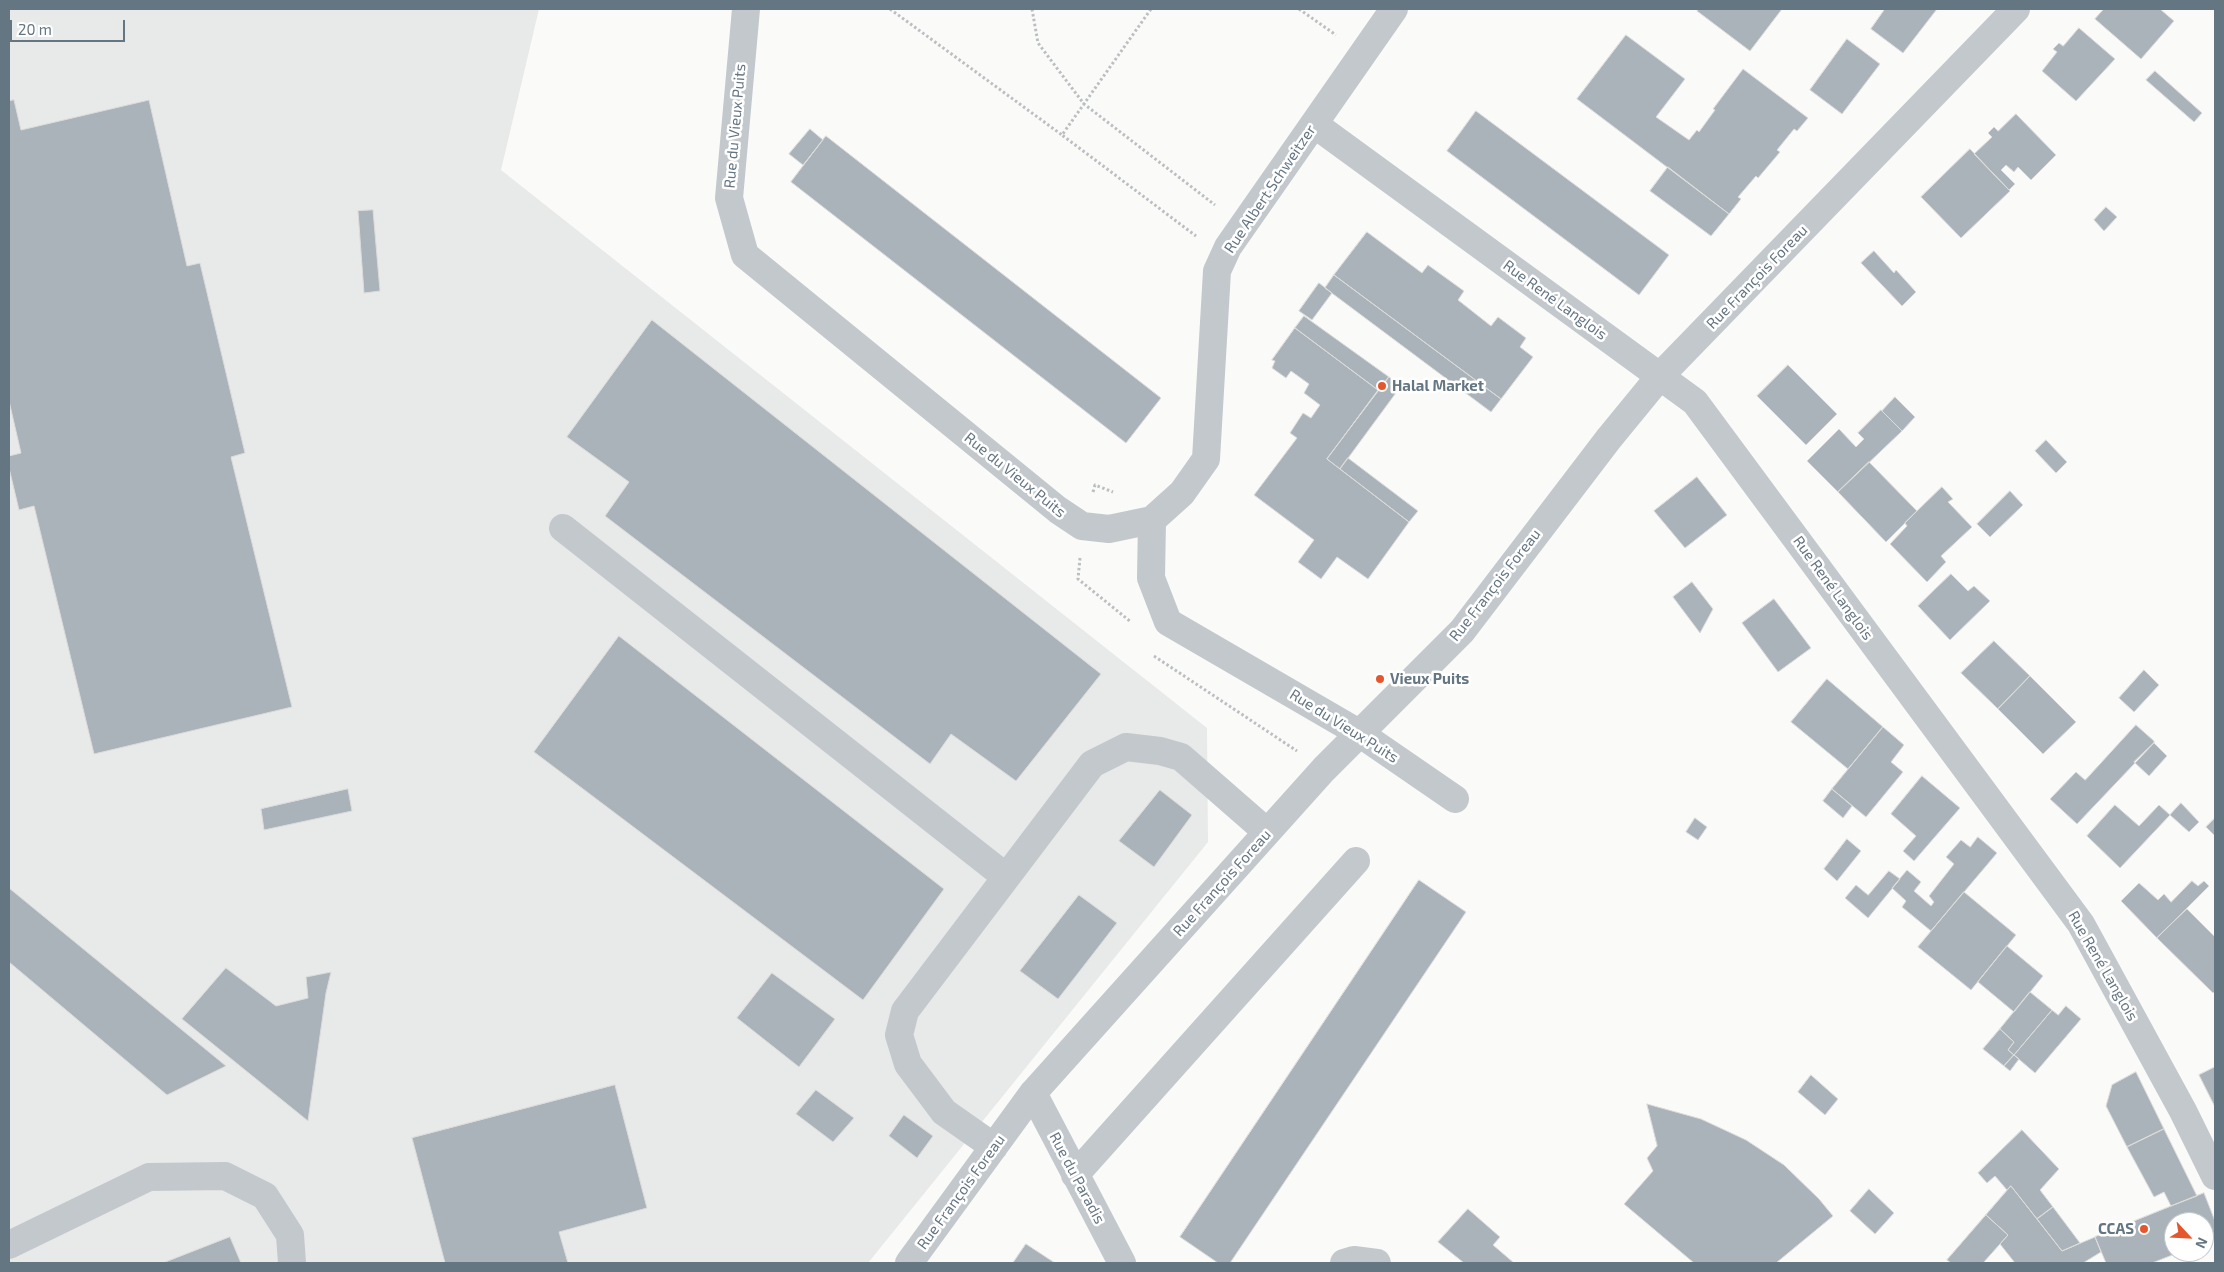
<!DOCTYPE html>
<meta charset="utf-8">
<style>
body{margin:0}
#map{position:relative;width:2224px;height:1272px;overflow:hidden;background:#fafaf8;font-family:"Exo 2",sans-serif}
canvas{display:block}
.frame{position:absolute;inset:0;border:10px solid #657683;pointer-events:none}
.north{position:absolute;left:2164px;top:1212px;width:50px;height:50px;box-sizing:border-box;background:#fff;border:1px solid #c1c8cd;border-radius:50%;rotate:115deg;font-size:14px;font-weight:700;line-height:20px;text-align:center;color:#657683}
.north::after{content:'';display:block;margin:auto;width:18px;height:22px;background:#e4572e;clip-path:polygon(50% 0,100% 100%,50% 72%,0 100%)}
.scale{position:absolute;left:10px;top:20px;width:115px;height:22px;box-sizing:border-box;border:2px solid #657683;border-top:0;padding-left:6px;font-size:15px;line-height:18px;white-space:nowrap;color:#657683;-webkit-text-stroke:4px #fff;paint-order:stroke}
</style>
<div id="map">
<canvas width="2224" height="1272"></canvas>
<div class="frame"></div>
<div class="north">N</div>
<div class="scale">20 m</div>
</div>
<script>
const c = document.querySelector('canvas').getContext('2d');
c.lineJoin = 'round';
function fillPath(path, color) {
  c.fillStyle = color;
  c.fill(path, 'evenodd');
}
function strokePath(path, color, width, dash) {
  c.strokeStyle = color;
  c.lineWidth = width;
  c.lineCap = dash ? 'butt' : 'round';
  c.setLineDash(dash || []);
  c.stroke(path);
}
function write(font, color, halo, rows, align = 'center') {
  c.font = font + ' "Exo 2",sans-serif';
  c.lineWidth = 5;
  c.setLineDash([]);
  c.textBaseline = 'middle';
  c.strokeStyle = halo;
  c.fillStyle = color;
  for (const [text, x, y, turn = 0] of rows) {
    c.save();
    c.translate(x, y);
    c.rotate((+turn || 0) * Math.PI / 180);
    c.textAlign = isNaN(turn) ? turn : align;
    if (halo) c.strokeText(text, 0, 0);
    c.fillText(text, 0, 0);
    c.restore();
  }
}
const built = new Path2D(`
 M9 9H539L501 170 1207 728 1208 842 868 1263H9Z`);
const building = new Path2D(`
 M1699 9H1782L1750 51 1697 11Z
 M1885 9H1937L1903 53 1871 29Z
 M2104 9H2160L2174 21 2141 59 2095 19Z
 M2079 28 2115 59 2076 101 2042 71 2057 52 2053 49 2059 43 2063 46Z
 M1626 35 1685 79 1656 117 1689 140 1697 130 1699 132 1715 110 1713 109 1743 69 1808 118 1797 131 1794 129 1777 150 1780 152 1758 178 1756 176 1738 197 1741 199 1729 214 1577 99Z
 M1847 39 1880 64 1842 114 1810 90Z
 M2155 71 2202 113 2194 122 2146 80Z
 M14 100 21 130 149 100 187 266 200 263 245 453 231 457 292 707 94 754 34 506 19 510 9 468V456L21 453 9 401V101Z
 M1476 111 1669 255 1639 295 1447 151Z
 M2016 114 2056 155 2031 180 2018 167 2014 172 2006 165 2001 170 2015 184 2009 190 1974 154 1992 137 1988 133 1994 127 1998 131Z
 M810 129 823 140 803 165 789 154Z
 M826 136 1161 398 1126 443 791 182Z
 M1970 149 2010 191 1961 238 1921 197Z
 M1668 167 1729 214 1711 236 1650 191Z
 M2106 207 2117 217 2104 231 2094 220Z
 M373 210 380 291 364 293 358 211Z
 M1367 232 1422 273 1428 265 1464 291 1458 300 1491 326 1498 317 1526 338 1520 347 1533 357 1501 399 1334 275Z
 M1874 251 1894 273 1896 270 1916 292 1902 306 1861 263Z
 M1334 275 1501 399 1491 412 1325 288Z
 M1319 283 1332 293 1312 320 1299 311Z
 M1304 316 1389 377 1378 390 1295 328Z
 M652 320 1101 674 1016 781 951 734 930 764 605 516 629 482 567 437Z
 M1295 328 1378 390 1327 459 1409 522 1368 579 1337 557 1321 579 1298 562 1314 540 1254 495 1297 438 1290 433 1303 413 1311 418 1320 405 1304 393 1309 384 1291 371 1286 378 1272 368 1275 361 1272 360Z
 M1788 365 1837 414 1806 445 1757 396Z
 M1389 377 1401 386 1340 469 1327 459Z
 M1895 397 1915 417 1902 431 1882 411Z
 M1881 410 1902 431 1838 492 1807 461 1839 429 1856 447 1864 439 1858 433Z
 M2046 440 2067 462 2056 473 2035 451Z
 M1348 458 1418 511 1409 522 1340 469Z
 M1869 462 1917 511 1886 542 1838 492Z
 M1697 477 1727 515 1685 548 1654 511Z
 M1942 487 1953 499 1948 502 1972 527 1941 556 1946 562 1927 582 1890 544 1907 526 1905 523Z
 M2010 491 2023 505 1990 537 1977 524Z
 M1951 574 1968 591 1974 586 1990 601 1950 640 1918 606Z
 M1692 582 1713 609 1700 633 1673 597Z
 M1774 599 1811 648 1778 672 1742 623Z
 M619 636 944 889 863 1000 534 752Z
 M1994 641 2030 676 1998 709 1961 673Z
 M2144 670 2159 685 2134 712 2119 698Z
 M2030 676 2076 722 2043 754 1998 709Z
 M1827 679 1883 727 1848 769 1791 722Z
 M2136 725 2154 741V743L2077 824 2050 799 2076 772 2085 780Z
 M1883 727 1904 745 1891 762 1903 772 1866 817 1832 789Z
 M2154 743 2167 756 2149 776 2134 762Z
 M1922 776 1960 808 1914 861 1903 851 1916 836 1891 814Z
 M348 789 352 811 264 830 261 809Z
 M1832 789 1852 806 1843 818 1823 801Z
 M1160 790 1192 815 1154 867 1119 841Z
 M2181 803 2199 822 2189 832 2170 815Z
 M2115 805 2139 826 2159 805 2170 815 2120 868 2087 836Z
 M1695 818 1707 827 1698 840 1686 832Z
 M2215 818V836L2206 827Z
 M1978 837 1997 853 1931 931 1902 907 1906 901 1892 888 1907 870 1921 882 1914 891 1931 906 1934 902 1929 896 1954 864 1946 857 1961 840 1970 847Z
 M1847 839 1861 851 1837 881 1824 869Z
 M1889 871 1900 879 1868 918 1845 898 1856 885 1868 895Z
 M1419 880 1466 912 1230 1263H1218L1180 1237Z
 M2192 881 2198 886 2204 881 2209 886 2157 938 2121 901 2139 883 2158 900 2164 894 2171 902Z
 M9 888 226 1066 167 1095 9 962Z
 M1964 892 2016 935 1971 990 1918 947Z
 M1079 895 1117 923 1058 999 1020 971Z
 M2187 909 2215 937V991L2213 993 2157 938Z
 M2007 946 2043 976 2014 1012 1978 982Z
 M226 968 276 1006 308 998 306 977 331 972 326 993 308 1121 182 1019Z
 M772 973 835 1019 799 1067 737 1018Z
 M2030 992 2052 1010 2014 1055 2008 1050 2014 1042 2000 1029Z
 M2066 1006 2081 1019 2035 1073 2014 1055 2052 1010 2058 1015Z
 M2000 1029 2014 1042 2008 1050 2014 1055 2004 1066 1983 1049Z
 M2014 1055 2019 1059 2010 1071 2004 1066Z
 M2215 1067V1107L2199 1075Z
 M2136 1072 2164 1129 2127 1147 2106 1106 2112 1085Z
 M1811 1075 1838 1099 1825 1115 1798 1092Z
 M615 1085 647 1208 559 1232 568 1263H445L412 1138Z
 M816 1090 854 1118 833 1142 796 1114Z
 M1647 1104 1701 1119 1746 1140 1784 1165 1819 1199 1833 1216 1776 1263H1694L1624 1204 1653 1171 1647 1158 1657 1146Z
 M904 1115 933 1136 917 1158 889 1136Z
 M2164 1129 2197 1196 2171 1206 2164 1192 2154 1197 2127 1147Z
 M2022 1130 2059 1169 2040 1190 2053 1207 2037 1219 2011 1186 2007 1190 1995 1176 1987 1183 1978 1173Z
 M2011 1186 2062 1251 2095 1237 2101 1252 2083 1263H2015L2000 1244 2008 1235 1986 1215Z
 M1869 1189 1894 1213 1875 1234 1850 1211Z
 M2204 1193 2215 1221V1238L2204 1242V1222H2174V1252H2180L2152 1263H2106L2095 1237Z
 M2053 1207 2080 1243 2062 1251 2037 1219Z
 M1468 1209 1500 1237 1493 1245 1514 1263H1464L1438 1242Z
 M1986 1215 2008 1235 1983 1263H1951L1947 1260Z
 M230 1237 241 1263H163Z
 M1026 1244 1055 1263H1013Z`);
const path = new Path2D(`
 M890 9 1062 135
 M1032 9 1038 43 1084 104 1215 205
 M1151 9 1062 135 1196 236
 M1299 9 1336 35
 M1093 492 1095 485 1113 492
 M1080 558 1078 579 1131 622
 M1154 656 1297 751`);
const minor = new Path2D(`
 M746 9 729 198 745 255 1058 510 1082 526 1109 529 1152 520
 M1314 124 1695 402 2081 924 2183 1111 2215 1176
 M1152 520 1182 493 1206 459 1217 271 1228 247 1394 9
 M1152 520 1151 578 1168 622 1359 733 1455 799
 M563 528 1006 877
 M1033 1093 1122 1263
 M994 1147 944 1112 908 1064 899 1035 905 1011 1092 764 1126 747 1160 751 1181 757 1267 832
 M1075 1175 1356 861
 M9 1245 149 1177 225 1176 265 1196 290 1235 292 1263
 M909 1263 1033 1093 1324 769 1462 631 1610 437 1660 376 2016 9
 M1344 1263 1354 1260 1377 1263`);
const markers = [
 [1382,386,5,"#e4572e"],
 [1380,679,5,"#e4572e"],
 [2144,1229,5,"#e4572e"]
];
const streetNames = [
 ["Rue du Vieux Puits",735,126,-85],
 ["Rue Albert Schweitzer",1270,189,-56],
 ["Rue François Foreau",1757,277,-46],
 ["Rue René Langlois",1555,300,36],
 ["Rue du Vieux Puits",1015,475,39],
 ["Rue François Foreau",1495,585,-52],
 ["Rue René Langlois",1833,588,54],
 ["Rue du Vieux Puits",1344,726,32],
 ["Rue François Foreau",1222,883,-48],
 ["Rue René Langlois",2103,966,60],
 ["Rue du Paradis",1077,1178,62],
 ["Rue François Foreau",961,1192,-54]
];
const poiNames = [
 ["Halal Market",1392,386],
 ["Vieux Puits",1390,679],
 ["CCAS",2134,1229,"right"]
];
fillPath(built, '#e8e9e9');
fillPath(building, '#aab3b9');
strokePath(building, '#dcdcda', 1);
strokePath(path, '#bbbfc2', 3, [2.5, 2.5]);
strokePath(minor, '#c3c8cc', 28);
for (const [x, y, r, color] of markers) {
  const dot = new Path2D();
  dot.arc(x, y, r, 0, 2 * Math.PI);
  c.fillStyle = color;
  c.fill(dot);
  strokePath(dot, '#fff', 2);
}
write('15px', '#657683', '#fff', streetNames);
write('bold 15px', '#657683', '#fff', poiNames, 'left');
</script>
